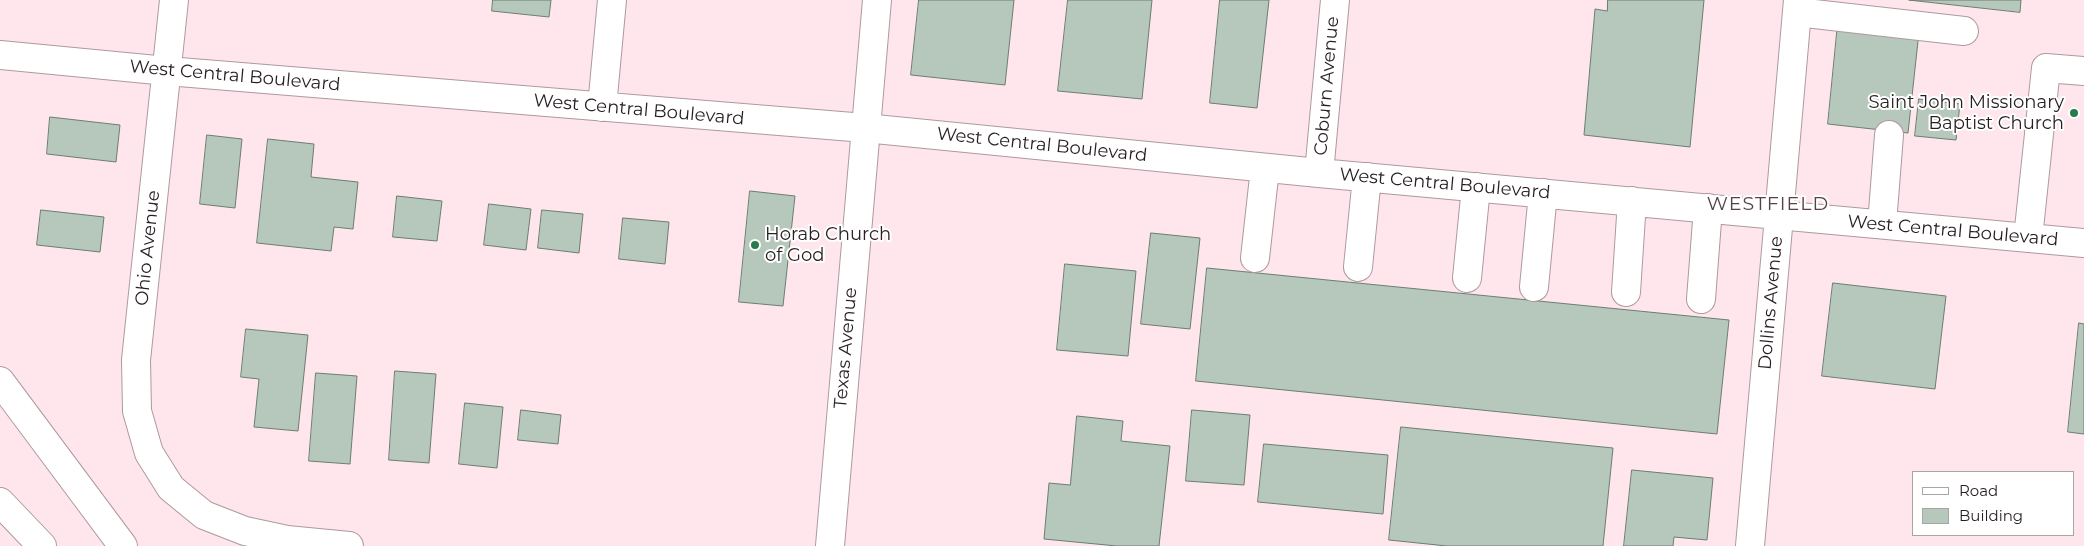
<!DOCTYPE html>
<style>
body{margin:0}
#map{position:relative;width:2084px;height:546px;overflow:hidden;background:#fee6ec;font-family:Montserrat,sans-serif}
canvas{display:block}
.legend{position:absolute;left:1912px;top:471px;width:162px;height:65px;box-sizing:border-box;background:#fff;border:1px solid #a8a5a6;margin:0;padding:6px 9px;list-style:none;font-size:15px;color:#261e20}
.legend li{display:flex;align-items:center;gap:10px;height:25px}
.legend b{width:25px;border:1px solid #a8a5a6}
</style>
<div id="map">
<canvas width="2084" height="546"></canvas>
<ul class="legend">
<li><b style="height:6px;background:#fff"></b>Road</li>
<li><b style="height:14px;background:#b5c8bb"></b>Building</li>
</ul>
</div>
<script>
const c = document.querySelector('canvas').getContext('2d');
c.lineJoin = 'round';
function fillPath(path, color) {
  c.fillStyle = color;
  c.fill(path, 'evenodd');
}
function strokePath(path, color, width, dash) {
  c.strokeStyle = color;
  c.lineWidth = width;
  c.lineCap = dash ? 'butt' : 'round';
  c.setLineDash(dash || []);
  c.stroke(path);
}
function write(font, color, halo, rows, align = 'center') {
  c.font = font + ' Montserrat,sans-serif';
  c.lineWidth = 4;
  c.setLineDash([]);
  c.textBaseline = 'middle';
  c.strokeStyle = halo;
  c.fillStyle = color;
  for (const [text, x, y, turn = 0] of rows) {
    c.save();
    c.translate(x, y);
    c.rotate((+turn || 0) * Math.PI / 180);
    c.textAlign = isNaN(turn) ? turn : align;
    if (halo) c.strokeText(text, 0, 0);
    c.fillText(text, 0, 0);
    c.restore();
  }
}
const building = new Path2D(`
 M493 0H551L549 17 492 11Z
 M919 0H1014L1005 85 911 75Z
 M1068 0H1152L1142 99 1058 91Z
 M1220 0H1269L1257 108 1210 103Z
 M1608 0H1704L1690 147 1584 135 1595 9 1607 11Z
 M1909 0H2021L2020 12Z
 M1838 23 1919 32 1908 133 1828 124Z
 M1919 99 1960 104 1956 140 1915 136Z
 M50 117 120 125 116 162 47 154Z
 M207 135 242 139 235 208 200 204Z
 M268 139 314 144 311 177 358 182 353 229 334 227 331 251 257 243Z
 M750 191 795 196 783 306 739 302Z
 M397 196 442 201 437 241 393 237Z
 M489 204 531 209 526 250 484 245Z
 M41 210 104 217 100 252 37 245Z
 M542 210 583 214 579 253 538 248Z
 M623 218 669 222 665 264 619 259Z
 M1151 233 1200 238 1190 329 1141 324Z
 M1065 264 1136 271 1128 356 1057 350Z
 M1207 268 1729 320 1717 434 1196 381Z
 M1833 283 1946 296 1935 389 1822 376Z
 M2079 323 2084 324V434L2068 432Z
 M246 329 308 335 298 431 254 427 259 379 241 377Z
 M395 371 436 374 429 463 389 460Z
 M316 373 357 376 350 464 309 461Z
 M465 403 503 407 497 468 459 464Z
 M521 410 561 415 558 444 518 440Z
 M1192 410 1250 415 1244 485 1186 481Z
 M1077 416 1123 421 1121 441 1170 446 1159 546H1117L1044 539 1049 483 1070 485Z
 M1401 427 1613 448 1603 546H1447L1389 540Z
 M1264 444 1388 455 1383 514 1258 502Z
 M1632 470 1713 478 1707 540 1674 537 1673 546H1624Z`);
const minor = new Path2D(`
 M174 0 136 360 137 411 149 453 171 488 204 515 245 531 287 540 349 546
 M1797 12 1964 31
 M0 55 167 71 865 128 1319 173 2084 243
 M602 107 612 0
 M1319 173 1335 0
 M1882 224 1889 135
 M2028 238 2046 68 2084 71
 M1255 258 1265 168
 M1358 267 1367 177
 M1467 278 1476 187
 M1534 287 1543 193
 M1626 292 1632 201
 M1701 299 1708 208
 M830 546 877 0
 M1750 546 1798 0`);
const highway = new Path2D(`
 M0 381 123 546
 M0 502 42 546`);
const markers = [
 [2074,113,5,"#287b4d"],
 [755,245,5,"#287b4d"]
];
const streetNames = [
 ["West Central Boulevard",235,76,5],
 ["Coburn Avenue",1327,86,-85],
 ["West Central Boulevard",639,110,5],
 ["West Central Boulevard",1042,145,6],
 ["West Central Boulevard",1445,184,5],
 ["West Central Boulevard",1953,231,5],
 ["Ohio Avenue",148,248,-84],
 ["Dollins Avenue",1771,303,-85],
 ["Texas Avenue",846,348,-85]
];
const poiNames = [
 ["Saint John Missionary",2064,103],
 ["Baptist Church",2064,124],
 ["Horab Church",765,235,"left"],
 ["of God",765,256,"left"]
];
const neighbourhoodNames = [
 ["WESTFIELD",1768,204]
];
fillPath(building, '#b5c8bb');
strokePath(building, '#6c7d72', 1);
strokePath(minor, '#ae999e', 30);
strokePath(highway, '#ae999e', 30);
strokePath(minor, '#fff', 28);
strokePath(highway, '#fff', 28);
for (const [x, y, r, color] of markers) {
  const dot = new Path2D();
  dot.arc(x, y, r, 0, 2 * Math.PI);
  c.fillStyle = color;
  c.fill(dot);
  strokePath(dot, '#fff', 2);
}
write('18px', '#261e20', '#fff', streetNames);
write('18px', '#261e20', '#fff', poiNames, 'right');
c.letterSpacing = '1px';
write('19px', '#564348', '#fff', neighbourhoodNames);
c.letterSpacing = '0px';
</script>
